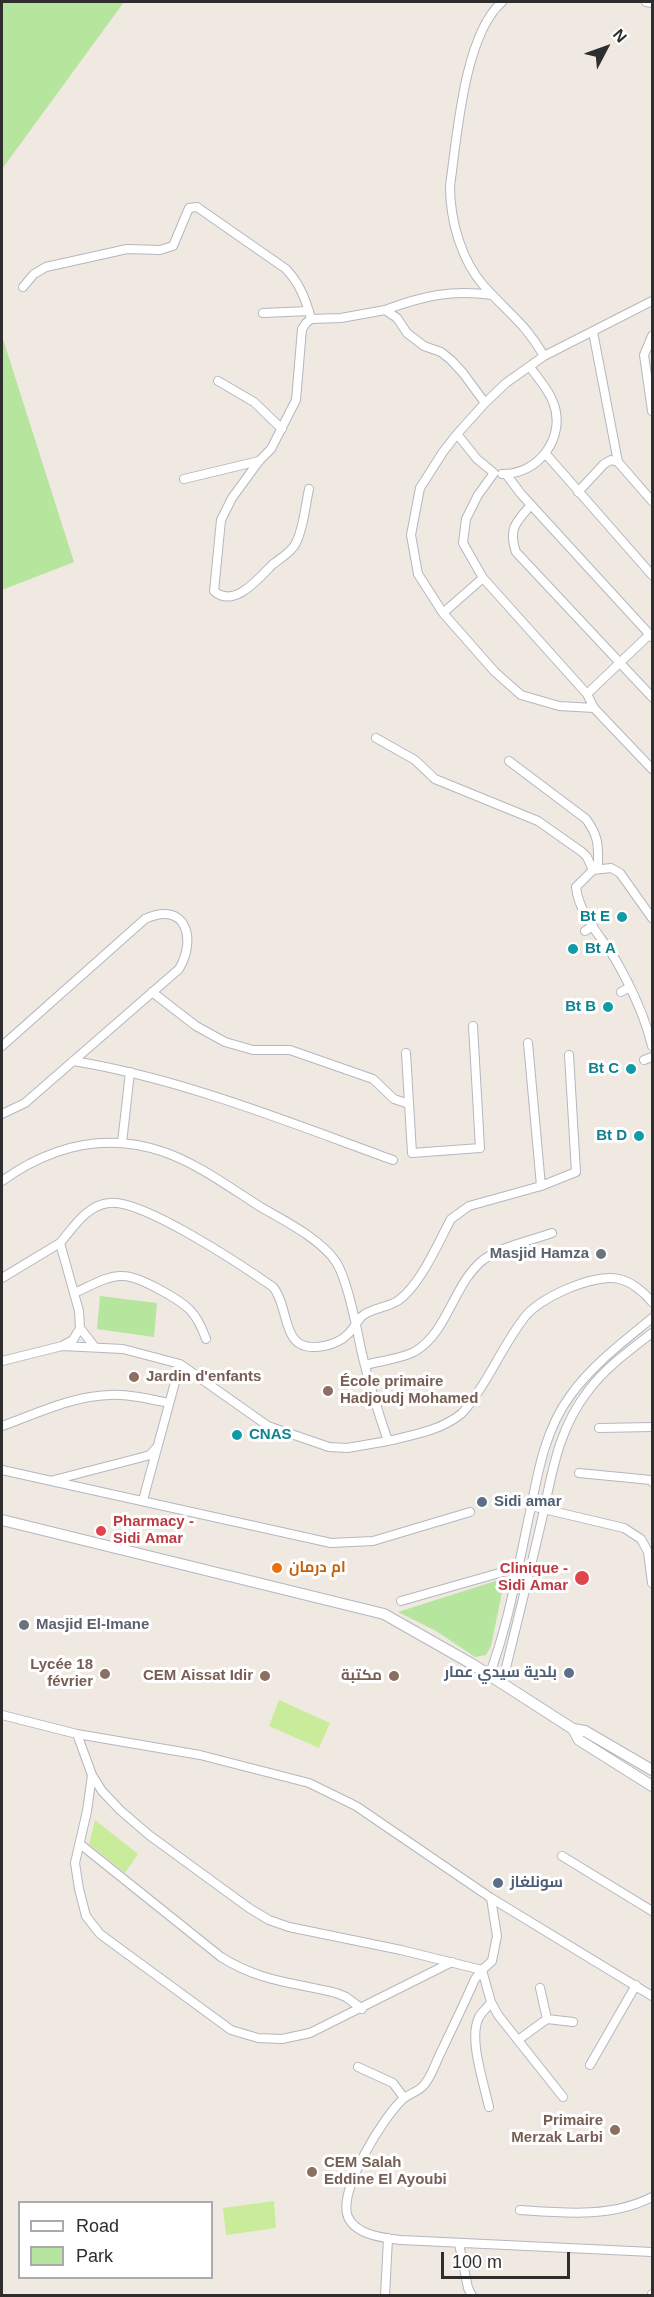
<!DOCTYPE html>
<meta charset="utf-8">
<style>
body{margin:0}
#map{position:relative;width:654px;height:2297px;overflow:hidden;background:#efe9e1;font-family:Arial,sans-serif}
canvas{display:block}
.frame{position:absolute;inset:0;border:3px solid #2e2e2e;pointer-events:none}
.legend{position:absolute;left:18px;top:2201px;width:195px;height:78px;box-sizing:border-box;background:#fff;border:2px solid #ababab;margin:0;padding:8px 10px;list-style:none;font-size:18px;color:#2e2e2e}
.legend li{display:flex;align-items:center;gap:12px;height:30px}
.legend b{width:30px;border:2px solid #ababab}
.north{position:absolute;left:576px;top:18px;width:60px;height:60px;-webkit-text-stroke:4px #fff;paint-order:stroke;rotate:49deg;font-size:16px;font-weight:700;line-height:24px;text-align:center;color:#2e2e2e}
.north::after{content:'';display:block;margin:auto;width:21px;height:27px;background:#2e2e2e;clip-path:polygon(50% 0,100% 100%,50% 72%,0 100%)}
.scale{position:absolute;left:441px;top:2252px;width:129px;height:27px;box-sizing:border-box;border:3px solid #2e2e2e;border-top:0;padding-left:8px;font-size:18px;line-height:21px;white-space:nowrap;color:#2e2e2e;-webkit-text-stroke:4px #fff;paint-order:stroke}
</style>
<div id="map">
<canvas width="654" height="2297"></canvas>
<div class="frame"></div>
<ul class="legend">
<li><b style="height:8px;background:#fff"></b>Road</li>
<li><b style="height:16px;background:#b6e59e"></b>Park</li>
</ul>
<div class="north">N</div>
<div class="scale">100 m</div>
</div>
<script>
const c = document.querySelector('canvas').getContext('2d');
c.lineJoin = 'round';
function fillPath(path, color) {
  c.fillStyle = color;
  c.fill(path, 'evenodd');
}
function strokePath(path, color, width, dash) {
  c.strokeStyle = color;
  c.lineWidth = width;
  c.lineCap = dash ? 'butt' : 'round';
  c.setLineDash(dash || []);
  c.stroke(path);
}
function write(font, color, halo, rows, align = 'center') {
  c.font = font + ' Arial,Cairo,sans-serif';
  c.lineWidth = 6;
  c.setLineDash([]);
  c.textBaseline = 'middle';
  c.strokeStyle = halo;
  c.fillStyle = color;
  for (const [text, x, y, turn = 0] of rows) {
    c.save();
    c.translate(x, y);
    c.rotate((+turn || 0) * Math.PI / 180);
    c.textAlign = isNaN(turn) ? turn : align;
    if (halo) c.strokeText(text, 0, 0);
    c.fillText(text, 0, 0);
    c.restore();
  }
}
const green = new Path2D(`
 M2 2H124L2 169Z
 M2 336 74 562 2 590Z
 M100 1296 157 1303 154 1337 97 1329Z
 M505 1578 491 1646 486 1655 475 1657 436 1631 398 1612Z`);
const pitch = new Path2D(`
 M279 1700 330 1723 319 1748 269 1726Z
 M95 1820 138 1854 125 1873 89 1844Z
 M274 2201 276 2228 226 2235 223 2208Z`);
const street = new Path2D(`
 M502 2C464 35 457 137 450 186 450 220 461 260 484 286 507 312 526 324 544 356
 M646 2 652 3
 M23 287 34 274 46 267 127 249 160 250 173 246 189 208 197 207 286 269C300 284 306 300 311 319
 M652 301 544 356 506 383 485 403 457 434 477 459 494 473 478 495 466 519 463 543 483 578 587 694 594 708 652 769
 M385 310C423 296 452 289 492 295
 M263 313 309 311
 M593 332 618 462
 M652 336 644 355 652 411
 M218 381 254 402 282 429
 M457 434 443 452 420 488 411 535 418 574 443 613 495 672 521 695 559 706 594 708
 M545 453 652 575
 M502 474C539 475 567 436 553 402 549 390 537 377 530 367
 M506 474 521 494 652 637
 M184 479 259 461
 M309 489C305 507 304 527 296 543 291 553 280 558 272 565 259 578 234 609 214 591L221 520 232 498 259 461 271 449 296 400 302 329 306 323 311 319 341 318 385 310 397 318 407 333 424 346 441 352 451 360 463 373 485 403
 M578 492 604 464 611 460 618 462 652 501
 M531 505C516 522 508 529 516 552L652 697
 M443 613 483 578
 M587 694 650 634
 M376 738 415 760 435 779 538 821 582 852 587 857 593 870
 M509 761 586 819C600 838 598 847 598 869
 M652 918 620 873 611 868 593 870 576 887C579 916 604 939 618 964 633 991 645 1017 652 1046
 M585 931 593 926
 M152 992 196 1026 225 1042 253 1050H290L373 1079 394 1099 409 1104
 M621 992 630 987
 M528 1043 541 1186
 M2 1046 145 919C186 900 197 939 179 969L25 1103 2 1114
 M406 1053 412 1153 480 1148 473 1026
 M644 1060 652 1057
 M73 1061C180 1078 291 1123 393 1160
 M122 1143 130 1072
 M2 1181C51 1146 105 1132 164 1152 198 1164 229 1187 259 1206 283 1220 321 1239 336 1262 348 1281 357 1330 362 1354 369 1383 378 1412 388 1441 412 1435 440 1431 461 1414 468 1408 474 1397 480 1389 495 1366 507 1340 524 1318 538 1298 594 1273 619 1279 632 1282 645 1293 652 1302
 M2 1278 60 1243
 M74 1293C89 1287 107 1275 123 1276 139 1276 179 1299 190 1310 198 1318 202 1328 206 1339
 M80 1328 79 1311 60 1243C73 1228 87 1205 109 1203 141 1198 243 1266 273 1287 286 1302 284 1335 300 1344 313 1351 337 1345 347 1335 353 1330 356 1323 361 1317 370 1308 388 1308 399 1300 421 1284 438 1243 451 1219L469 1206 541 1186 576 1172 569 1055
 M62 1346 123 1349 180 1364 268 1426 329 1447 347 1448 388 1441
 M2 1361 62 1346 73 1340 80 1328 94 1346
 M365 1365C380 1361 400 1359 414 1352 448 1333 453 1284 483 1260 502 1246 530 1241 552 1233
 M2 1426C36 1414 72 1396 109 1395 129 1394 150 1399 169 1403
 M599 1428 652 1427
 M2 1470 331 1543 373 1541 470 1512
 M579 1473 651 1480 652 1482
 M54 1480 139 1458 150 1455 157 1447
 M143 1500 180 1364
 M531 1506 624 1528 641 1539 648 1552 652 1583
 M401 1601 517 1568
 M489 1676C509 1623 518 1567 530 1512 538 1472 545 1430 570 1396 592 1365 623 1342 652 1318
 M502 1684C516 1626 531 1568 544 1510 553 1467 560 1427 588 1391 605 1368 630 1350 652 1333
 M2 1715 77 1734 200 1755 309 1783 356 1806 491 1898 652 1996
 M77 1734 92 1775 102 1791 120 1810 149 1835 249 1908 269 1920 289 1927 401 1950 482 1970 492 1961 497 1936 491 1898
 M92 1775 87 1811 75 1863 79 1889 86 1916 100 1934 231 2030 258 2038 282 2039 310 2033 452 1962
 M80 1844 221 1957C261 1982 292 1982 336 1993L346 1997 362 2009
 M562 1856 652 1911
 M482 1970 475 1979C464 2004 452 2029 440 2054 435 2064 431 2079 422 2087 417 2092 409 2094 403 2099 384 2116 337 2191 348 2217 356 2235 383 2238 401 2240L652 2252
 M482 1970 491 2002 498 2015 563 2097
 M540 1988 547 2019
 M518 2040 547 2019 573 2022
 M590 2065 636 1985
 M358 2067 393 2083 404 2098
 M489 2107C484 2083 468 2039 479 2017 482 2012 488 2007 491 2002
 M520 2210C563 2213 612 2218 652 2197
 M459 2244 468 2288 472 2296
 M385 2296 388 2238
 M652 2296V2294`);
const secondary = new Path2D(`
 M2 1520 384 1614 472 1664 573 1729 585 1731 652 1770
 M573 1729 579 1740 652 1786`);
const markers = [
 [622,917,6,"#0f9aa8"],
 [573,949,6,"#0f9aa8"],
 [608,1007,6,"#0f9aa8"],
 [631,1069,6,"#0f9aa8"],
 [639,1136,6,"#0f9aa8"],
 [601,1254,6,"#6b7280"],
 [134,1377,6,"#8d6e63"],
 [328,1391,6,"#8d6e63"],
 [237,1435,6,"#0f9aa8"],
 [482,1502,6,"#5c6f8a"],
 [101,1531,6,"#e0444e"],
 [277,1568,6,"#e8710a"],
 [582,1578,8,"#e0444e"],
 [24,1625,6,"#6b7280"],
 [569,1673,6,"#5c6f8a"],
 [105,1674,6,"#8d6e63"],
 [265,1676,6,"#8d6e63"],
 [394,1676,6,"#8d6e63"],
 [498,1883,6,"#5c6f8a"],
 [615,2130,6,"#8d6e63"],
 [312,2172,6,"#8d6e63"]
];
const cultureNames = [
 ["Bt E",610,917],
 ["Bt A",585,949,"left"],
 ["Bt B",596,1007],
 ["Bt C",619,1069],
 ["Bt D",627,1136],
 ["CNAS",249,1435,"left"]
];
const worshipNames = [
 ["Masjid Hamza",589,1254],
 ["Masjid El-Imane",36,1625,"left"]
];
const educationNames = [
 ["Jardin d'enfants",146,1377,"left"],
 ["École primaire",340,1382,"left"],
 ["Hadjoudj Mohamed",340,1399,"left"],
 ["Lycée 18",93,1665],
 ["février",93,1682],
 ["CEM Aissat Idir",253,1676],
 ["مكتبة",382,1676],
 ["Primaire",603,2121],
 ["Merzak Larbi",603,2138],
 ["CEM Salah",324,2163,"left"],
 ["Eddine El Ayoubi",324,2180,"left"]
];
const serviceNames = [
 ["Sidi amar",494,1502],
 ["بلدية سيدي عمار",557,1673,"right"],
 ["سونلغاز",510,1883]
];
const healthNames = [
 ["Pharmacy -",113,1522],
 ["Sidi Amar",113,1539],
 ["Clinique -",568,1569,"right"],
 ["Sidi Amar",568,1586,"right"]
];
const foodNames = [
 ["ام درمان",289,1568]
];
fillPath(green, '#b6e59e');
fillPath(pitch, '#c9ec9a');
strokePath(street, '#b4b7c1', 10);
strokePath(secondary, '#b4b7c1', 12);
strokePath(street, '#fff', 8);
strokePath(secondary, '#fff', 10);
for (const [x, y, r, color] of markers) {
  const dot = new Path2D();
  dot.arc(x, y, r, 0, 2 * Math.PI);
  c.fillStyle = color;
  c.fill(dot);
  strokePath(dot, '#fff', 2);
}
write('bold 15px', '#0d838f', '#fff', cultureNames, 'right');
write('bold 15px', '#5b616d', '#fff', worshipNames, 'right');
write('bold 15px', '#785e54', '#fff', educationNames, 'right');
write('bold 15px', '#4e5e75', '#fff', serviceNames, 'left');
write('bold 15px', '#be3a42', '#fff', healthNames, 'left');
write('bold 15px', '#c56008', '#fff', foodNames, 'left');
</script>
